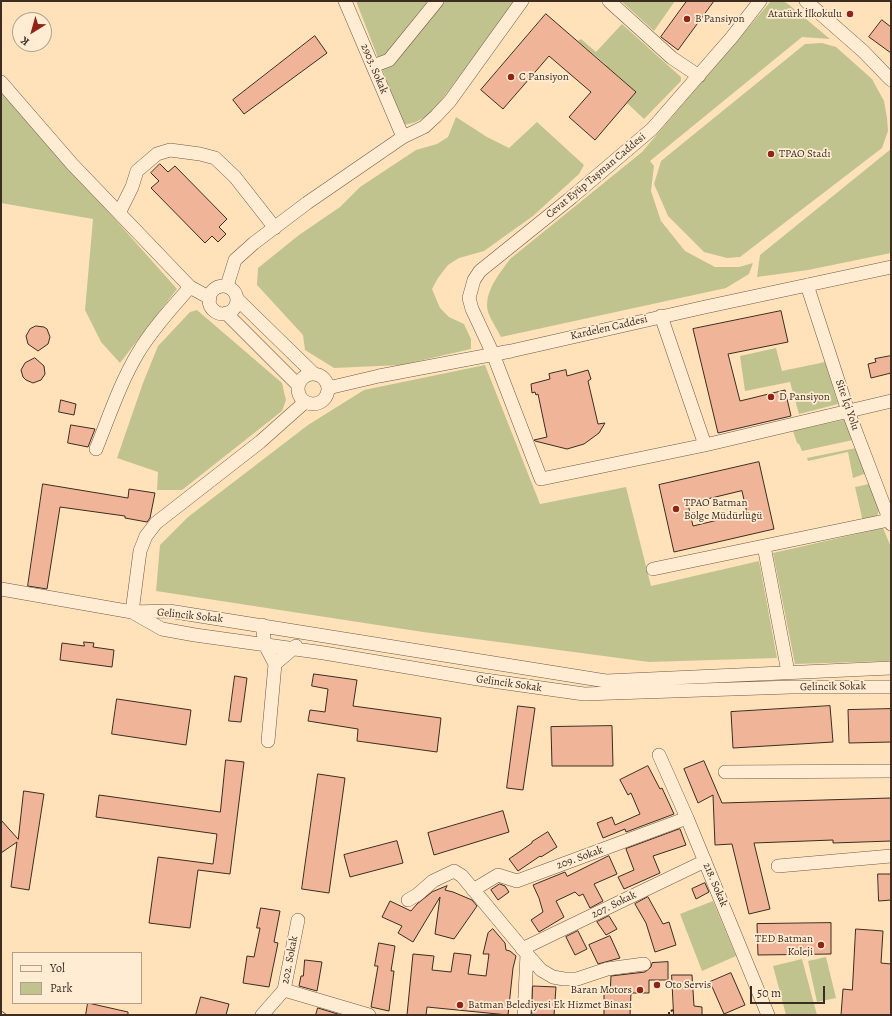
<!DOCTYPE html>
<meta charset="utf-8">
<style>
body{margin:0}
#map{position:relative;width:892px;height:1016px;overflow:hidden;background:#ffe2ba;font-family:Alegreya,serif}
canvas{display:block}
.frame{position:absolute;inset:0;border:2px solid #3c2c21;pointer-events:none}
.legend{position:absolute;left:12px;top:952px;width:130px;height:52px;box-sizing:border-box;background:#ffecd2;border:1px solid #b19f8b;margin:0;padding:5px 7px;list-style:none;font-size:12px;color:#3c2c21}
.legend li{display:flex;align-items:center;gap:8px;height:20px}
.legend b{width:20px;border:1px solid #b19f8b}
.north{position:absolute;left:12px;top:12px;width:40px;height:40px;box-sizing:border-box;background:#ffecd2;border:1px solid #b19f8b;border-radius:50%;rotate:217deg;font-size:11px;font-weight:700;line-height:16px;text-align:center;color:#3c2c21}
.north::after{content:'';display:block;margin:auto;width:14px;height:18px;background:#8f2418;clip-path:polygon(50% 0,100% 100%,50% 72%,0 100%)}
.scale{position:absolute;left:750px;top:986px;width:75px;height:18px;box-sizing:border-box;border:2px solid #3c2c21;border-top:0;padding-left:5px;font-size:12px;line-height:14px;white-space:nowrap;color:#3c2c21;-webkit-text-stroke:3px #ffecd2;paint-order:stroke}
</style>
<div id="map">
<canvas width="892" height="1016"></canvas>
<div class="frame"></div>
<ul class="legend">
<li><b style="height:5px;background:#ffecd2"></b>Yol</li>
<li><b style="height:11px;background:#c1c38f"></b>Park</li>
</ul>
<div class="north">K</div>
<div class="scale">50 m</div>
</div>
<script>
const c = document.querySelector('canvas').getContext('2d');
c.lineJoin = 'round';
function fillPath(path, color) {
  c.fillStyle = color;
  c.fill(path, 'evenodd');
}
function strokePath(path, color, width, dash) {
  c.strokeStyle = color;
  c.lineWidth = width;
  c.lineCap = dash ? 'butt' : 'round';
  c.setLineDash(dash || []);
  c.stroke(path);
}
function write(font, color, halo, rows, align = 'center') {
  c.font = font + ' Alegreya,serif';
  c.lineWidth = 3.5;
  c.setLineDash([]);
  c.textBaseline = 'middle';
  c.strokeStyle = halo;
  c.fillStyle = color;
  for (const [text, x, y, turn = 0] of rows) {
    c.save();
    c.translate(x, y);
    c.rotate((+turn || 0) * Math.PI / 180);
    c.textAlign = isNaN(turn) ? turn : align;
    if (halo) c.strokeText(text, 0, 0);
    c.fillText(text, 0, 0);
    c.restore();
  }
}
const green = new Path2D(`
 M356 1H515L432 113 416 122 404 125Z
 M621 1H675L654 31Z
 M771 1H783L788 4 830 39 802 37 650 161 654 166 651 191 661 221 685 251 715 267H739L753 263 749 274 726 288 501 337C497 329 491 320 488 312 483 292 500 273 510 259L642 152Z
 M622 24 681 77V81L644 119 627 103 636 92 610 69 597 75 606 65 578 41 581 39 596 52Z
 M822 43 836 47 872 79 884 101 887 118 888 131 882 148 740 257 727 258 704 252 668 216 654 184 661 161 805 44Z
 M1 91 177 289 120 363 101 342 85 310 93 219 1 203Z
 M456 117 487 137 509 148 537 122 584 165 579 174 533 216 484 251 459 258 448 265 438 278 432 289 440 308 449 317 464 324 471 339V349L401 365 334 368 305 350 303 335 257 285 258 268 299 235 340 207 360 187 416 150 437 144 448 137Z
 M891 149V253L808 270 757 277 760 255Z
 M197 310 282 383 286 400 282 411 182 490H157L158 472 117 458 143 383 158 346 190 312Z
 M776 348 782 371 825 362 838 404 799 414 790 382 745 391 740 356Z
 M485 365 540 504 626 487 651 586 759 561 777 658 649 662 423 632 156 591 160 545 188 517 308 425 364 390Z
 M847 419 853 440 802 451 799 444 797 443 793 431Z
 M856 448 867 473 853 478 848 452 808 461 807 458Z
 M869 484 879 510 877 516 863 522 855 487Z
 M883 528 891 547V661L795 664 773 553Z
 M713 901 736 956 702 971 680 914Z
 M826 957 836 998 817 1002 808 961Z
 M802 959 817 1015H786L773 966Z`);
const building = new Path2D(`
 M687 1H714L678 50 661 37Z
 M546 14 636 92 595 140 569 117 591 92 549 56 503 109 481 90Z
 M882 20 891 27V53L869 37Z
 M315 36 327 53 244 114 233 100Z
 M160 164 168 172 175 166 227 219 219 227 226 234 218 242 212 236 205 243 151 188 159 181 151 173Z
 M781 311 788 342 728 354 740 401 785 390 791 416 718 433 693 329Z
 M36 326 44 327 47 329 50 337 48 344 38 351 28 344 26 336 30 329Z
 M891 356V373L871 378 868 364 876 362 875 359Z
 M35 358 44 366 45 374 41 380 33 383 26 380 23 377 21 370 25 363Z
 M566 370 567 376 588 370 591 379 588 381 598 424 605 423 599 433 584 444 567 449 535 441 534 440 547 437 538 394 536 395 535 392 532 393 531 384 550 379 549 374Z
 M61 400 76 404 74 415 59 412Z
 M71 425 95 429 88 447 68 443Z
 M759 462 774 529 674 552 659 485ZM742 491 747 513 693 526 688 504Z
 M43 484 128 498 129 489 155 493 150 518 147 522 125 518V516L60 507 47 589 28 586Z
 M84 642 94 643 93 647 114 650 112 667 60 660 62 643 84 646Z
 M314 674 357 680 353 706 441 718 437 752 357 741 358 729 308 721 310 710 325 712 328 689 312 686Z
 M235 676 247 678 241 722 229 721Z
 M117 699 191 710 186 745 112 734Z
 M518 706 535 708 523 790 507 788Z
 M830 706 833 742 733 748 731 712Z
 M891 709V742L849 743 848 710Z
 M612 726 613 766H552L551 727Z
 M226 760 244 762 230 874 198 870 190 928 149 923 158 857 213 864 217 834 96 817 99 795 220 812Z
 M704 761 722 803 891 798V841L833 843V840L754 843 770 909 749 914 732 844 715 845 713 795 698 803 684 769Z
 M648 766 660 789 662 788 674 814 626 832 625 829 603 838 597 823 612 817 615 825 640 814 631 793 628 795 620 780Z
 M318 774 345 778 329 893 302 889Z
 M24 791 44 794 29 890 11 887 17 842 1 853V820L18 839Z
 M503 811 509 832 434 855 428 833Z
 M680 829 686 845 653 856 660 873 624 889 618 877 634 870 626 849Z
 M548 832 557 847 541 857 540 856 518 871 509 859 532 843V842Z
 M397 841 403 863 350 877 344 855Z
 M609 856 617 874 594 884 603 901 590 908 583 894 579 896 575 892 556 901 564 917 539 932 531 920 543 912 539 898 533 885 565 872 567 876Z
 M878 874H891V900L879 901Z
 M705 883 709 892 696 899 692 889Z
 M500 884 505 886 509 892 498 900 491 890Z
 M447 886 445 890 453 892 472 900 477 906 454 939 435 934 440 897 413 942 398 933 402 926 382 917 390 901 411 911 417 904 432 892Z
 M648 897 663 924 669 922 676 945 655 952 646 923 635 904Z
 M261 908 280 911 274 942 278 943 269 987 243 983 247 956 254 957 260 928H257Z
 M609 916 617 929 606 935 597 922Z
 M831 923V954L758 955 757 924Z
 M493 929 505 943 506 950 510 951 516 956 513 968 508 1015 427 1007 426 1015H407L413 954 434 956 432 970 451 972 454 953 471 955 468 974 486 976 489 954H483L488 933Z
 M856 929 883 931 881 963 891 964V1015H841L843 989 852 990Z
 M578 931 587 949 575 955 566 937Z
 M610 936 620 958 598 964 589 945Z
 M379 943 395 946 391 971H394L389 1011 371 1007 378 966H375Z
 M305 960 322 962 317 991 299 986 301 976H303Z
 M668 962V980H649V993H631L630 1015H604V994H610L611 976 645 972 651 967 652 963Z
 M731 973 745 1005 724 1014 710 982Z
 M672 975H692L694 1006 702 1007V1015H674Z
 M533 986 556 987 554 1015H532Z
 M201 997 229 1004 226 1015H196Z
 M88 1003 128 1012V1015H86Z
 M318 1008 341 1015H316Z`);
const path = new Path2D(`
 M669 1015V1012L673 1010`);
const minor = new Path2D(`
 M345 1 403 137
 M609 1 672 58 699 76
 M760 1 732 37 652 129 572 197 480 271 474 280 469 298 472 309 493 354 541 479 705 445 891 401
 M806 1 864 52 891 80
 M373 66 389 60 437 1
 M1 82 72 164 190 287 210 298
 M119 213 132 187 137 171 157 154 170 150 200 154 215 158 235 177 275 228
 M807 285 848 411 891 524
 M227 286 235 260 254 243 307 203 403 137 424 127 436 116 450 101 522 1
 M209 300a14 14 0 1 1 28 0a14 14 0 1 1-28 0Z
 M237 299 314 374
 M226 313 298 385
 M661 316 705 445
 M298 389a15 15 0 1 1 30 0a15 15 0 1 1-30 0Z
 M328 388 379 376 511 351 705 307 891 267
 M96 449C109 417 120 383 138 353 152 329 172 308 190 287
 M764 546 788 672
 M653 569 889 520
 M1 589 132 612 169 611 606 681 891 668
 M132 612 162 629 195 635 324 653 478 679 584 694 791 687H891
 M132 612 140 551 146 536 156 523 260 442 305 402
 M262 625 265 645 275 664 296 646
 M268 741 275 664
 M659 755 687 818 768 1015
 M725 772 891 771
 M778 866 891 856
 M473 890 498 875 517 881 687 818
 M408 900 417 895 433 881 454 871 462 876 527 954 541 970 553 977 564 979H577L607 969 644 964
 M522 949 705 861
 M284 990 369 1015
 M262 1015 284 990 298 920
 M524 1015 527 954`);
const rail = new Path2D(`
 M1 1013 4 1015`);
const markers = [
 [850,14,4,"#8f2418"],
 [687,19,4,"#8f2418"],
 [511,77,4,"#8f2418"],
 [771,154,4,"#8f2418"],
 [771,397,4,"#8f2418"],
 [676,509,4,"#8f2418"],
 [821,945,4,"#8f2418"],
 [657,985,4,"#8f2418"],
 [640,990,4,"#8f2418"],
 [460,1005,4,"#8f2418"]
];
const poiNames = [
 ["Atatürk İlkokulu",842,14,"right"],
 ["B Pansiyon",695,19],
 ["C Pansiyon",519,77],
 ["TPAO Stadı",779,154],
 ["D Pansiyon",779,397],
 ["TPAO Batman",684,503],
 ["Bölge Müdürlüğü",684,516],
 ["TED Batman",813,939,"right"],
 ["Koleji",813,952,"right"],
 ["Oto Servis",665,985],
 ["Baran Motors",632,990,"right"],
 ["Batman Belediyesi Ek Hizmet Binası",468,1005]
];
const streetNames = [
 ["2903. Sokak",374,69,67],
 ["Cevat Eyüp Taşman Caddesi",596,176,-40],
 ["Kardelen Caddesi",609,328,-13],
 ["Site İçi Yolu",847,405,71],
 ["Gelincik Sokak",190,616,6],
 ["Gelincik Sokak",509,684,8],
 ["Gelincik Sokak",833,687,-1],
 ["209. Sokak",580,858,-20],
 ["218. Sokak",715,885,67],
 ["207. Sokak",614,905,-26],
 ["202. Sokak",290,960,-79]
];
fillPath(green, '#c1c38f');
fillPath(building, '#f0b598');
strokePath(building, '#3c2c21', 1);
strokePath(minor, '#6d5a47', 14);
strokePath(path, '#3c2c21', 2, [3, 2]);
strokePath(minor, '#ffecd2', 13);
strokePath(rail, '#3c2c21', 4.5);
strokePath(rail, '#ffecd2', 3, [9]);
for (const [x, y, r, color] of markers) {
  const dot = new Path2D();
  dot.arc(x, y, r, 0, 2 * Math.PI);
  c.fillStyle = color;
  c.fill(dot);
  strokePath(dot, '#ffecd2', 1.5);
}
write('11px', '#3c2c21', '#ffecd2', poiNames, 'left');
write('11px', '#3c2c21', '#ffecd2', streetNames);
</script>
